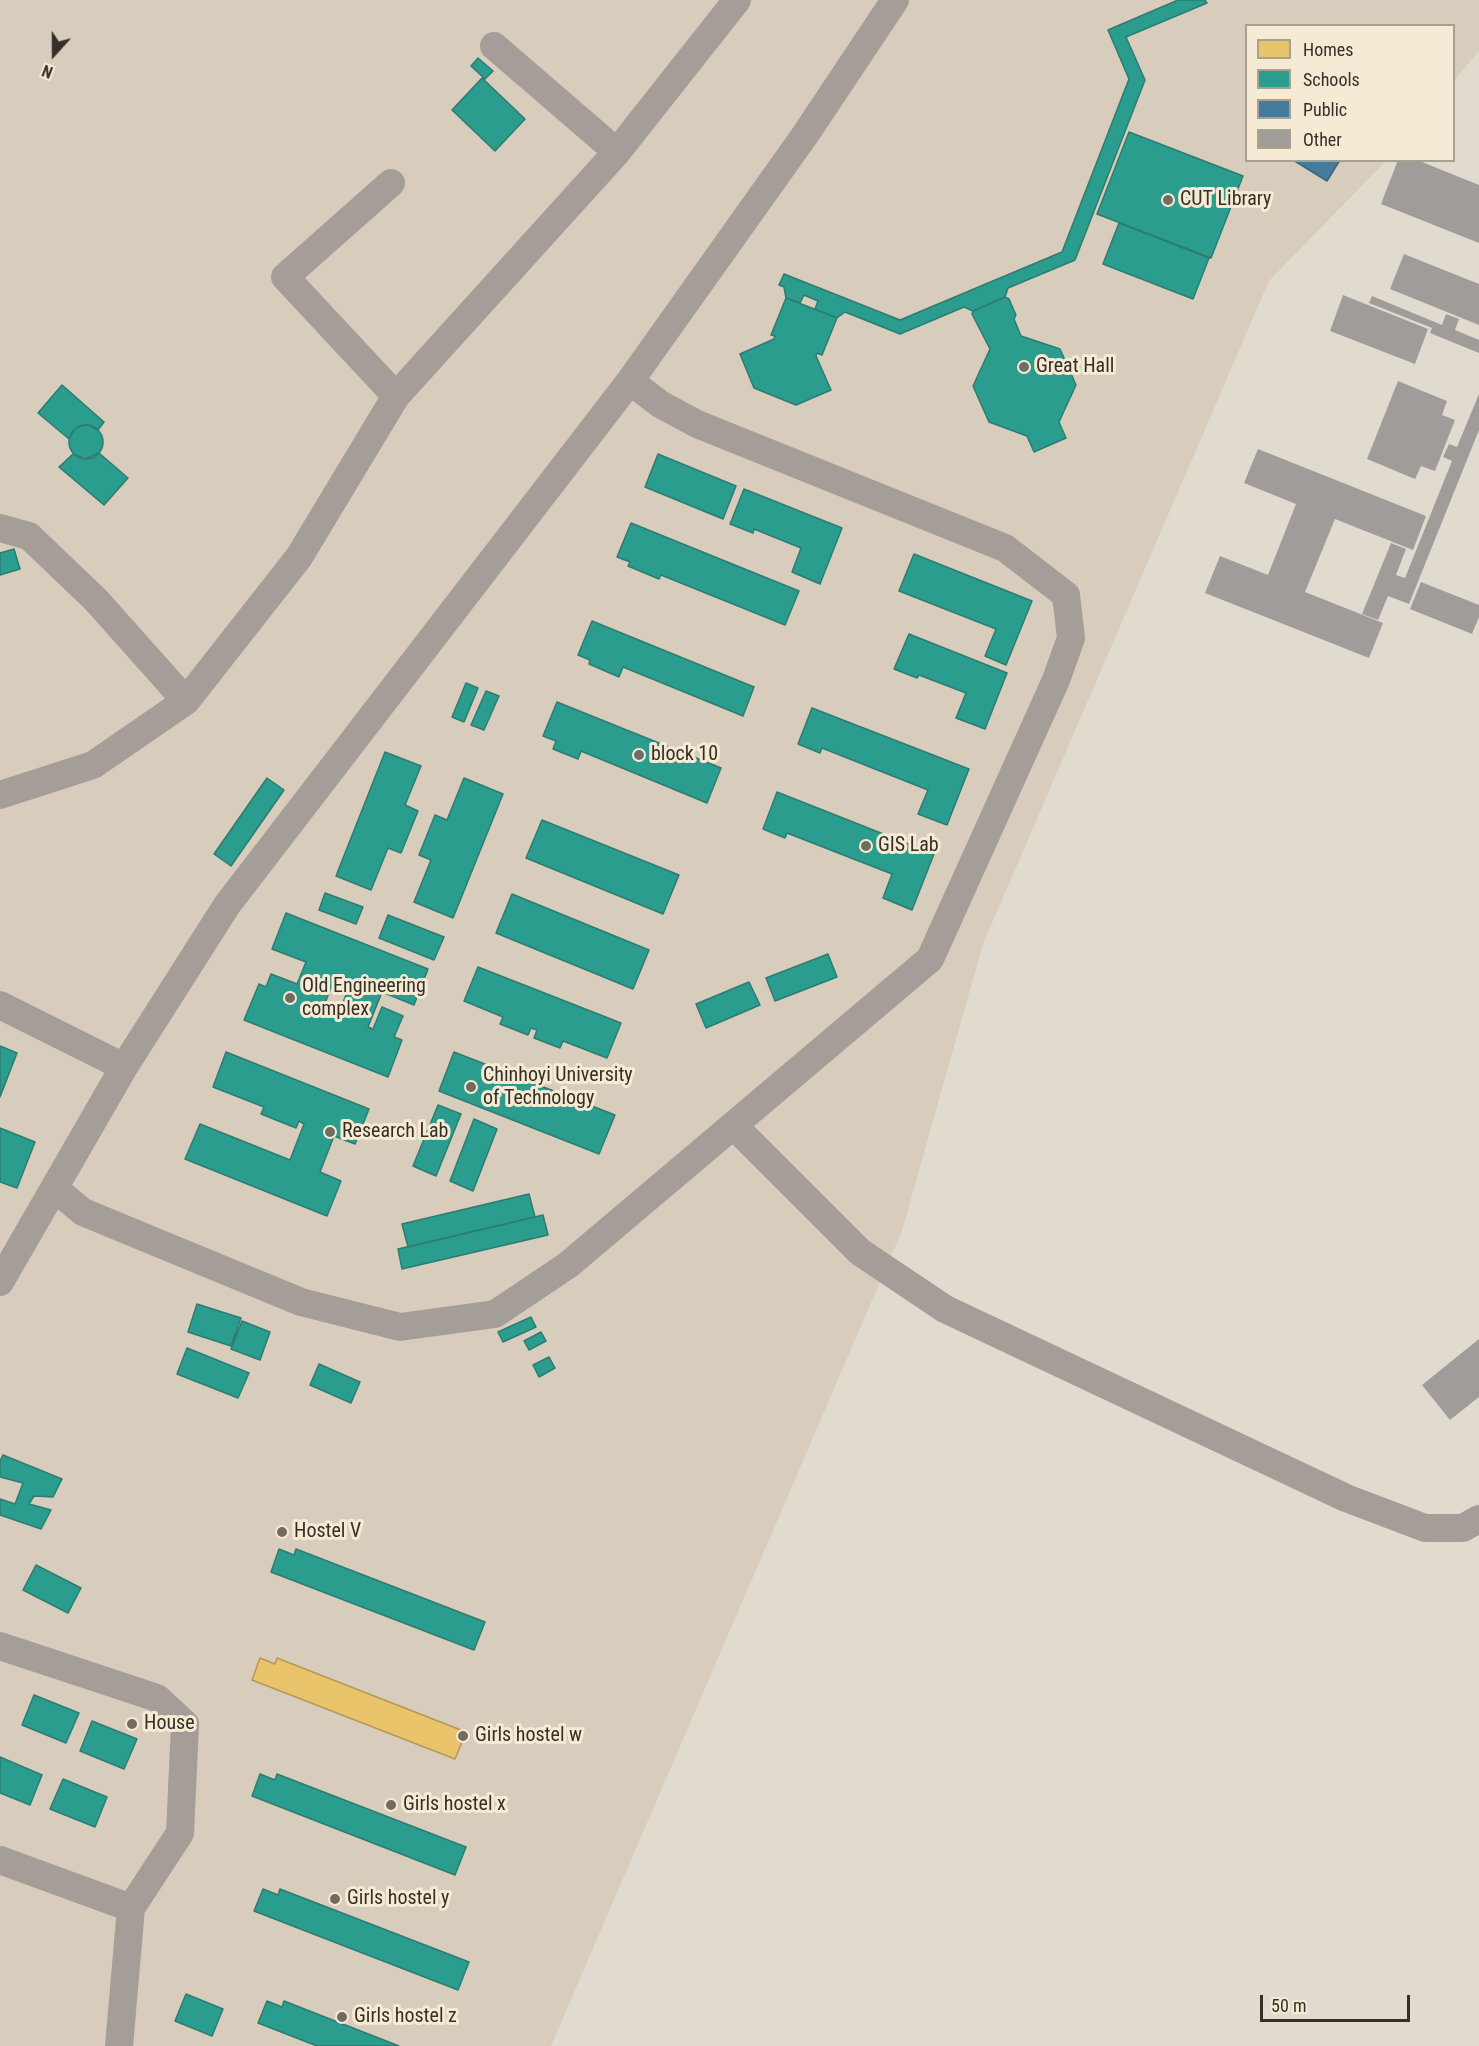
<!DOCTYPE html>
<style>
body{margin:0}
#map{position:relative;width:1479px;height:2046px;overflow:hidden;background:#e1dbcf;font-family:"Roboto Condensed",sans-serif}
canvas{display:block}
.legend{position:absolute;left:1245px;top:24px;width:210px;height:138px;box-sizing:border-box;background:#f5ebd5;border:2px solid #a8a090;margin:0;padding:8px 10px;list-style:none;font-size:18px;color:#343028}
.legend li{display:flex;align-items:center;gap:12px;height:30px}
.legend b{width:30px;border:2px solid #a8a090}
.north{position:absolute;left:24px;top:24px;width:60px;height:60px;-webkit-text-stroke:4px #f5ebd5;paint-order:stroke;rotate:201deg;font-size:16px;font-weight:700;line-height:24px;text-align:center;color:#343028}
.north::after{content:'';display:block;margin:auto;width:21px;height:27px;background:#343028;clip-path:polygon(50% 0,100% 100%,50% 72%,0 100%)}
.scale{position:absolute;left:1260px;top:1995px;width:150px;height:27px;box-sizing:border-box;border:3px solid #343028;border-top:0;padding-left:8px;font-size:18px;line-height:21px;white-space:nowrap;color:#343028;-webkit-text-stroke:4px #f5ebd5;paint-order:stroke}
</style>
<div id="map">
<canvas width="1479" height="2046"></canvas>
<ul class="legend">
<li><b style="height:16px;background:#e9c46a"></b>Homes</li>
<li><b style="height:16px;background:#2a9d8f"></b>Schools</li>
<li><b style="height:16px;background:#457b9d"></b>Public</li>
<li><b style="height:16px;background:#9f9c9a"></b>Other</li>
</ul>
<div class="north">N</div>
<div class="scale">50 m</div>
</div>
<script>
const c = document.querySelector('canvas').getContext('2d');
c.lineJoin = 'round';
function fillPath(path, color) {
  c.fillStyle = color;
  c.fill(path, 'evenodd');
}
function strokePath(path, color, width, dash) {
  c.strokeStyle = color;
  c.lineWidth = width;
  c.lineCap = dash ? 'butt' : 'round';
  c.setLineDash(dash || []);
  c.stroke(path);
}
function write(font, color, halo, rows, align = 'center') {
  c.font = font + ' "Roboto Condensed",sans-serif';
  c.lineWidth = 6;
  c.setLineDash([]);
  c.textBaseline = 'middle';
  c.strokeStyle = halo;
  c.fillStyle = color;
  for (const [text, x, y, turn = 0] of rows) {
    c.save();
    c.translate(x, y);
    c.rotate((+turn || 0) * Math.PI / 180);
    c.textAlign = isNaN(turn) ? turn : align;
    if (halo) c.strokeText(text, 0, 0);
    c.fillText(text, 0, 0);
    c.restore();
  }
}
const education = new Path2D(`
 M0 0H1479V51L1454 81V26H1246V160L1386 161 1269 281 983 944 902 1231 551 2046H0Z`);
const homes = new Path2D(`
 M260 1658 275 1664 277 1658 466 1732 455 1759 252 1680Z`);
const schools = new Path2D(`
 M1178 0H1205L1207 3 1126 37 1145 80 1075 260 1008 288 1005 297 973 311 964 307 900 334 845 312 837 318 815 309 818 301 804 295 800 303 786 298 784 287 779 285 784 274 900 320 1062 252 1129 79 1108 30Z
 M478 58 493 71 485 79 471 66Z
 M482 78 525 119 495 151 452 110Z
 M1129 132 1243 176 1211 258 1097 214Z
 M1119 223 1209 258 1193 299 1103 264Z
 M1005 297 1009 299 1016 315 1014 319 1021 336 1060 349 1076 385 1059 422 1066 438 1034 452 1027 436 989 422 973 386 990 349 972 314 973 311Z
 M786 298 837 318 822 355 817 353 816 356 831 390 796 405 754 388 740 354 774 339 775 336 771 335Z
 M62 385 104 422 98 430 88 425 80 426 75 429 69 439 38 413Z
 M69 442a17 17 0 1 1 34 0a17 17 0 1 1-34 0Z
 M99 453 128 478 104 505 59 467 73 454 85 459Z
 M658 454 736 486 723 519 645 487Z
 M744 489 842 528 820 584 792 572 801 548 754 529 753 533 730 524Z
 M631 523 799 591 785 625 661 575 659 579 628 566 630 562 617 557Z
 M14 549 20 569 0 575V553Z
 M914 554 1032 601 1006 665 985 656 996 629 899 591Z
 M592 621 754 687 743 716 623 667 619 677 589 664 590 660 578 655Z
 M909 634 1007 673 985 729 956 718 966 693 919 675 917 678 894 669Z
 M466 683 478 688 464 722 452 717Z
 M486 691 499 696 484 730 471 725Z
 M557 702 721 768 707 803 581 751 578 759 553 749 556 741 543 736Z
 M812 708 969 769 947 825 918 814 928 790 822 748 820 753 798 744Z
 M385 752 421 766 405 805 418 811 401 853 388 848 371 890 336 876Z
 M267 778 284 790 231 866 214 854Z
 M464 778 503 794 453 918 414 902 431 860 419 855 435 815 447 820Z
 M777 792 934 854 912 910 883 898 892 874 787 833 785 838 763 829Z
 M542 820 679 875 663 914 526 858Z
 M325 893 363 907 356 924 319 910Z
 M512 894 649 950 633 989 496 933Z
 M286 913 428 969 414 1005 382 992 368 1027 373 1029 382 1007 403 1016 394 1037 402 1040 388 1077 244 1020 259 984 266 987 271 974 297 984 306 962 272 949ZM336 974 352 980 338 1015 323 1009Z
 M388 915 444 937 434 960 379 938Z
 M828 954 837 977 775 1001 766 978Z
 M478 967 621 1023 607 1058 563 1041 560 1048 534 1038 537 1030 531 1028 528 1035 500 1024 503 1017 464 1001Z
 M749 982 760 1005 706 1028 696 1004Z
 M0 1046 17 1053 0 1097Z
 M226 1052 369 1109 355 1144 334 1136 320 1172 341 1181 327 1216 185 1159 200 1124 290 1160 304 1124 299 1121 296 1128 261 1114 264 1107 213 1087Z
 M454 1052 615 1115 599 1154 439 1091Z
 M438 1105 461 1114 436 1176 413 1166Z
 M474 1119 497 1129 473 1191 450 1181Z
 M0 1128 35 1142 17 1188 0 1182Z
 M529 1194 535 1217 408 1247 402 1224Z
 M543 1215 548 1235 402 1269 398 1249Z
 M197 1304 241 1318 231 1346 188 1332Z
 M531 1317 536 1327 503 1342 498 1332Z
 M242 1321 270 1332 260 1360 231 1349Z
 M541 1332 546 1341 529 1350 524 1341Z
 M187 1348 249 1373 238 1398 177 1374Z
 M549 1357 555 1368 539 1377 533 1365Z
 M319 1364 360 1382 351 1403 310 1385Z
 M3 1455 62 1479 53 1497 34 1496 29 1504 51 1510 41 1529 0 1515V1499L15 1504 23 1483 0 1477V1461Z
 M279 1549 294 1555 296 1549 485 1622 474 1650 271 1572Z
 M36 1565 81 1588 68 1613 23 1590Z
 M34 1695 79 1713 66 1743 22 1725Z
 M92 1721 137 1739 124 1769 80 1751Z
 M0 1757 42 1775 30 1805 0 1793Z
 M260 1774 275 1780 277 1774 466 1847 455 1875 252 1796Z
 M63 1779 107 1797 95 1827 50 1809Z
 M263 1889 278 1895 280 1889 469 1962 458 1990 254 1911Z
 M186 1994 223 2009 212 2036 175 2021Z
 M267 2001 282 2007 284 2001 399 2046H317L258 2023Z`);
const public = new Path2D(`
 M1293 160H1340L1327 181Z`);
const building = new Path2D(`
 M1398 160H1417L1479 185V243L1381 204Z
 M1404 254 1479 284V325L1390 289Z
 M1343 295 1428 329 1415 364 1330 331Z
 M1372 296 1442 325 1446 314 1459 319 1455 330 1479 340V353L1430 333 1432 328 1369 303Z
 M1398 381 1447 401 1442 415 1455 420 1435 471 1421 466 1415 479 1367 459Z
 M1479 394V430L1409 604 1388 596 1378 620 1362 614 1391 543 1406 549 1396 575 1405 578 1452 461 1443 457 1449 444 1457 447Z
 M1258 449 1426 516 1413 550 1335 519 1305 592 1383 623 1369 658 1205 593 1220 556 1268 575 1296 504 1244 483Z
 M1421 582 1479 605V617L1472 634 1410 609Z
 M1479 1339V1397L1450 1420 1422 1385Z`);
const minor = new Path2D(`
 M494 46 617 152
 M391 183 285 277 396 396
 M0 528 29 536 96 600 186 701
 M0 795 93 765 186 701 299 557 396 396 617 152 737 0
 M0 1005 124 1067
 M734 1126 860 1252 945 1309 1346 1498 1425 1528H1463L1479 1519
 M54 1188 83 1212 301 1302 400 1327 495 1314 568 1265 930 959 1056 680 1071 638 1066 595 1005 548 697 424 660 404 630 381
 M0 1282 124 1067 227 905 630 381 805 135 895 0
 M0 1646 157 1698 185 1724 180 1833 131 1908 0 1860
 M119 2046 131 1908`);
const markers = [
 [1168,200,6,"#716c62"],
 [1024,367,6,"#716c62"],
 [639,755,6,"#716c62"],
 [866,846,6,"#716c62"],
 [290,998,6,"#716c62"],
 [471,1087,6,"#716c62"],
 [330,1132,6,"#716c62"],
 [282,1532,6,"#716c62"],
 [132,1724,6,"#716c62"],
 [463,1736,6,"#716c62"],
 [391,1805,6,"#716c62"],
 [335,1899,6,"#716c62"],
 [342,2017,6,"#716c62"]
];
const poiNames = [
 ["CUT Library",1180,200],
 ["Great Hall",1036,367],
 ["block 10",651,755],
 ["GIS Lab",878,846],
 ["Old Engineering",302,987],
 ["complex",302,1010],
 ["Chinhoyi University",483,1076],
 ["of Technology",483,1099],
 ["Research Lab",342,1132],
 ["Hostel V",294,1532],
 ["House",144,1724],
 ["Girls hostel w",475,1736],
 ["Girls hostel x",403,1805],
 ["Girls hostel y",347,1899],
 ["Girls hostel z",354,2017]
];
fillPath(education, '#d8cdbd');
fillPath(homes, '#e9c46a');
strokePath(homes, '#b39856', 1.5);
fillPath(schools, '#2a9d8f');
strokePath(schools, '#2d7c70', 1.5);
fillPath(public, '#457b9d');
strokePath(public, '#40647a', 1.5);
fillPath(building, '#9f9c9a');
strokePath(minor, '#a49d98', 28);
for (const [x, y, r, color] of markers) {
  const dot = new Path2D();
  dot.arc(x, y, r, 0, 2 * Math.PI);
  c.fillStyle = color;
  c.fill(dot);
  strokePath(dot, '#f5ebd5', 2);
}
write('20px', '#343028', '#f5ebd5', poiNames, 'left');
</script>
